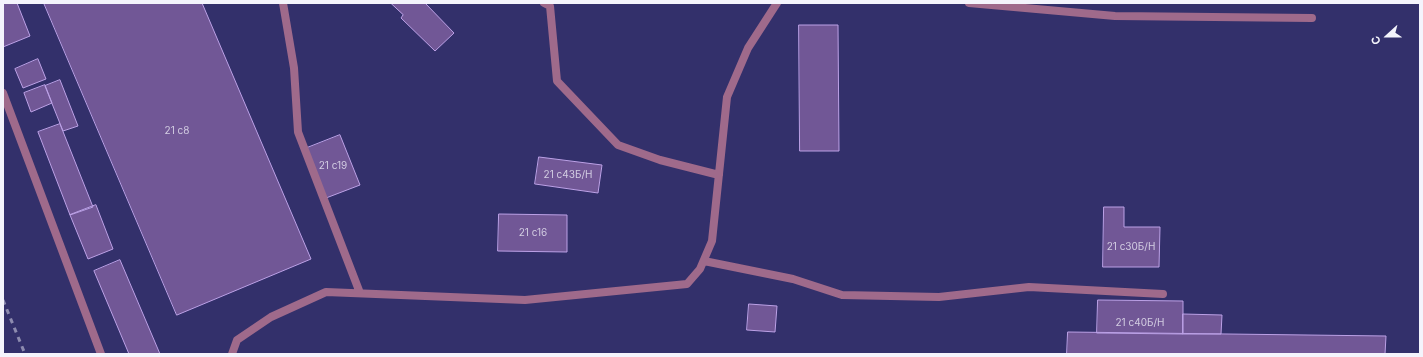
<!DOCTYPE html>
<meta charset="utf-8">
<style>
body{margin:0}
#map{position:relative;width:1423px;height:357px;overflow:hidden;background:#33306b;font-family:Inter,sans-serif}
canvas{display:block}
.frame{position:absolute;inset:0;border:4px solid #f4f4fc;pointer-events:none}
.north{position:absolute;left:1367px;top:16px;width:40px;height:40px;-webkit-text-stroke:3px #33306b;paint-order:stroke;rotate:249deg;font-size:11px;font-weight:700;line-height:16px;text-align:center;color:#f4f4fc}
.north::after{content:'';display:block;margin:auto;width:14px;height:18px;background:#f4f4fc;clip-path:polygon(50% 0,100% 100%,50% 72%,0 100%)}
</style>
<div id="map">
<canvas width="1423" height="357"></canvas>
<div class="frame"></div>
<div class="north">С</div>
</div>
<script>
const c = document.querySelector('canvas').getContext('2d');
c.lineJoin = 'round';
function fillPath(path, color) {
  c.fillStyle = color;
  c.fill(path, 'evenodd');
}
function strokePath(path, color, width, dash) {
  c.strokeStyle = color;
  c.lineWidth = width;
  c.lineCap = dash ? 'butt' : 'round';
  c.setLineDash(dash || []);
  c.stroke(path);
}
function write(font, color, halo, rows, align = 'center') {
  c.font = font + ' Inter,sans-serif';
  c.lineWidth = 4;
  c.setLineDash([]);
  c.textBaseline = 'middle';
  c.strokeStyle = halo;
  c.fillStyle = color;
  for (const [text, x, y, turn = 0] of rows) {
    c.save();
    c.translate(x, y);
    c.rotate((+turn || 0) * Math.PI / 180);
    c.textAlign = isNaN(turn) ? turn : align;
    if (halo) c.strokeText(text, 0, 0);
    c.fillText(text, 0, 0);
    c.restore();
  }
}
const building = new Path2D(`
 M3 3H17L30 36 3 47Z
 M44 3H202L311 259 177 315Z
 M391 3H425L454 33 435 51 401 18 403 15Z
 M799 25H838L839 151H800Z
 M38 59 46 79 23 88 15 69Z
 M60 80 78 126 63 131 45 86Z
 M45 85 52 103 31 112 24 93Z
 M60 124 93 207 70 215 38 132Z
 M340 135 360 185 326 198 307 148Z
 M539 157 602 165 598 193 535 184Z
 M96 205 113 249 88 259 70 215Z
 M1104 207H1124V227H1160L1159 267H1103Z
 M499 214 567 215V252L498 251Z
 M120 260 160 354H129L94 271Z
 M1098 300 1183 301V334L1097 333Z
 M749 304 777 306 775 332 747 330Z
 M1183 314 1222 315 1221 334H1183Z
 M1068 332 1386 336 1385 354H1067Z`);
const service = new Path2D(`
 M283 3 294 68 298 132 360 293
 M544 3 550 6 557 81 618 145 660 160 719 175
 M969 3 1115 16 1312 18
 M3 93 101 354
 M704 261 793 279 842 295 939 297 1029 287 1163 294
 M232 354 237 340 271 317 326 292 525 300 687 284 700 269 712 241 727 97 748 48 777 3`);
const rail = new Path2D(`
 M3 300 25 354`);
const numberNames = [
 ["21 с8",177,131],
 ["21 с19",333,166],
 ["21 с43Б/Н",568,175],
 ["21 с16",533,233],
 ["21 с30Б/Н",1131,247],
 ["21 с40Б/Н",1140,323]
];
fillPath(building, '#715796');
strokePath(building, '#bca1e6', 1);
strokePath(service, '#9f6a8b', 8);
strokePath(rail, '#8d8baf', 3, [5, 5]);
write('10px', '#d3cde2', null, numberNames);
</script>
